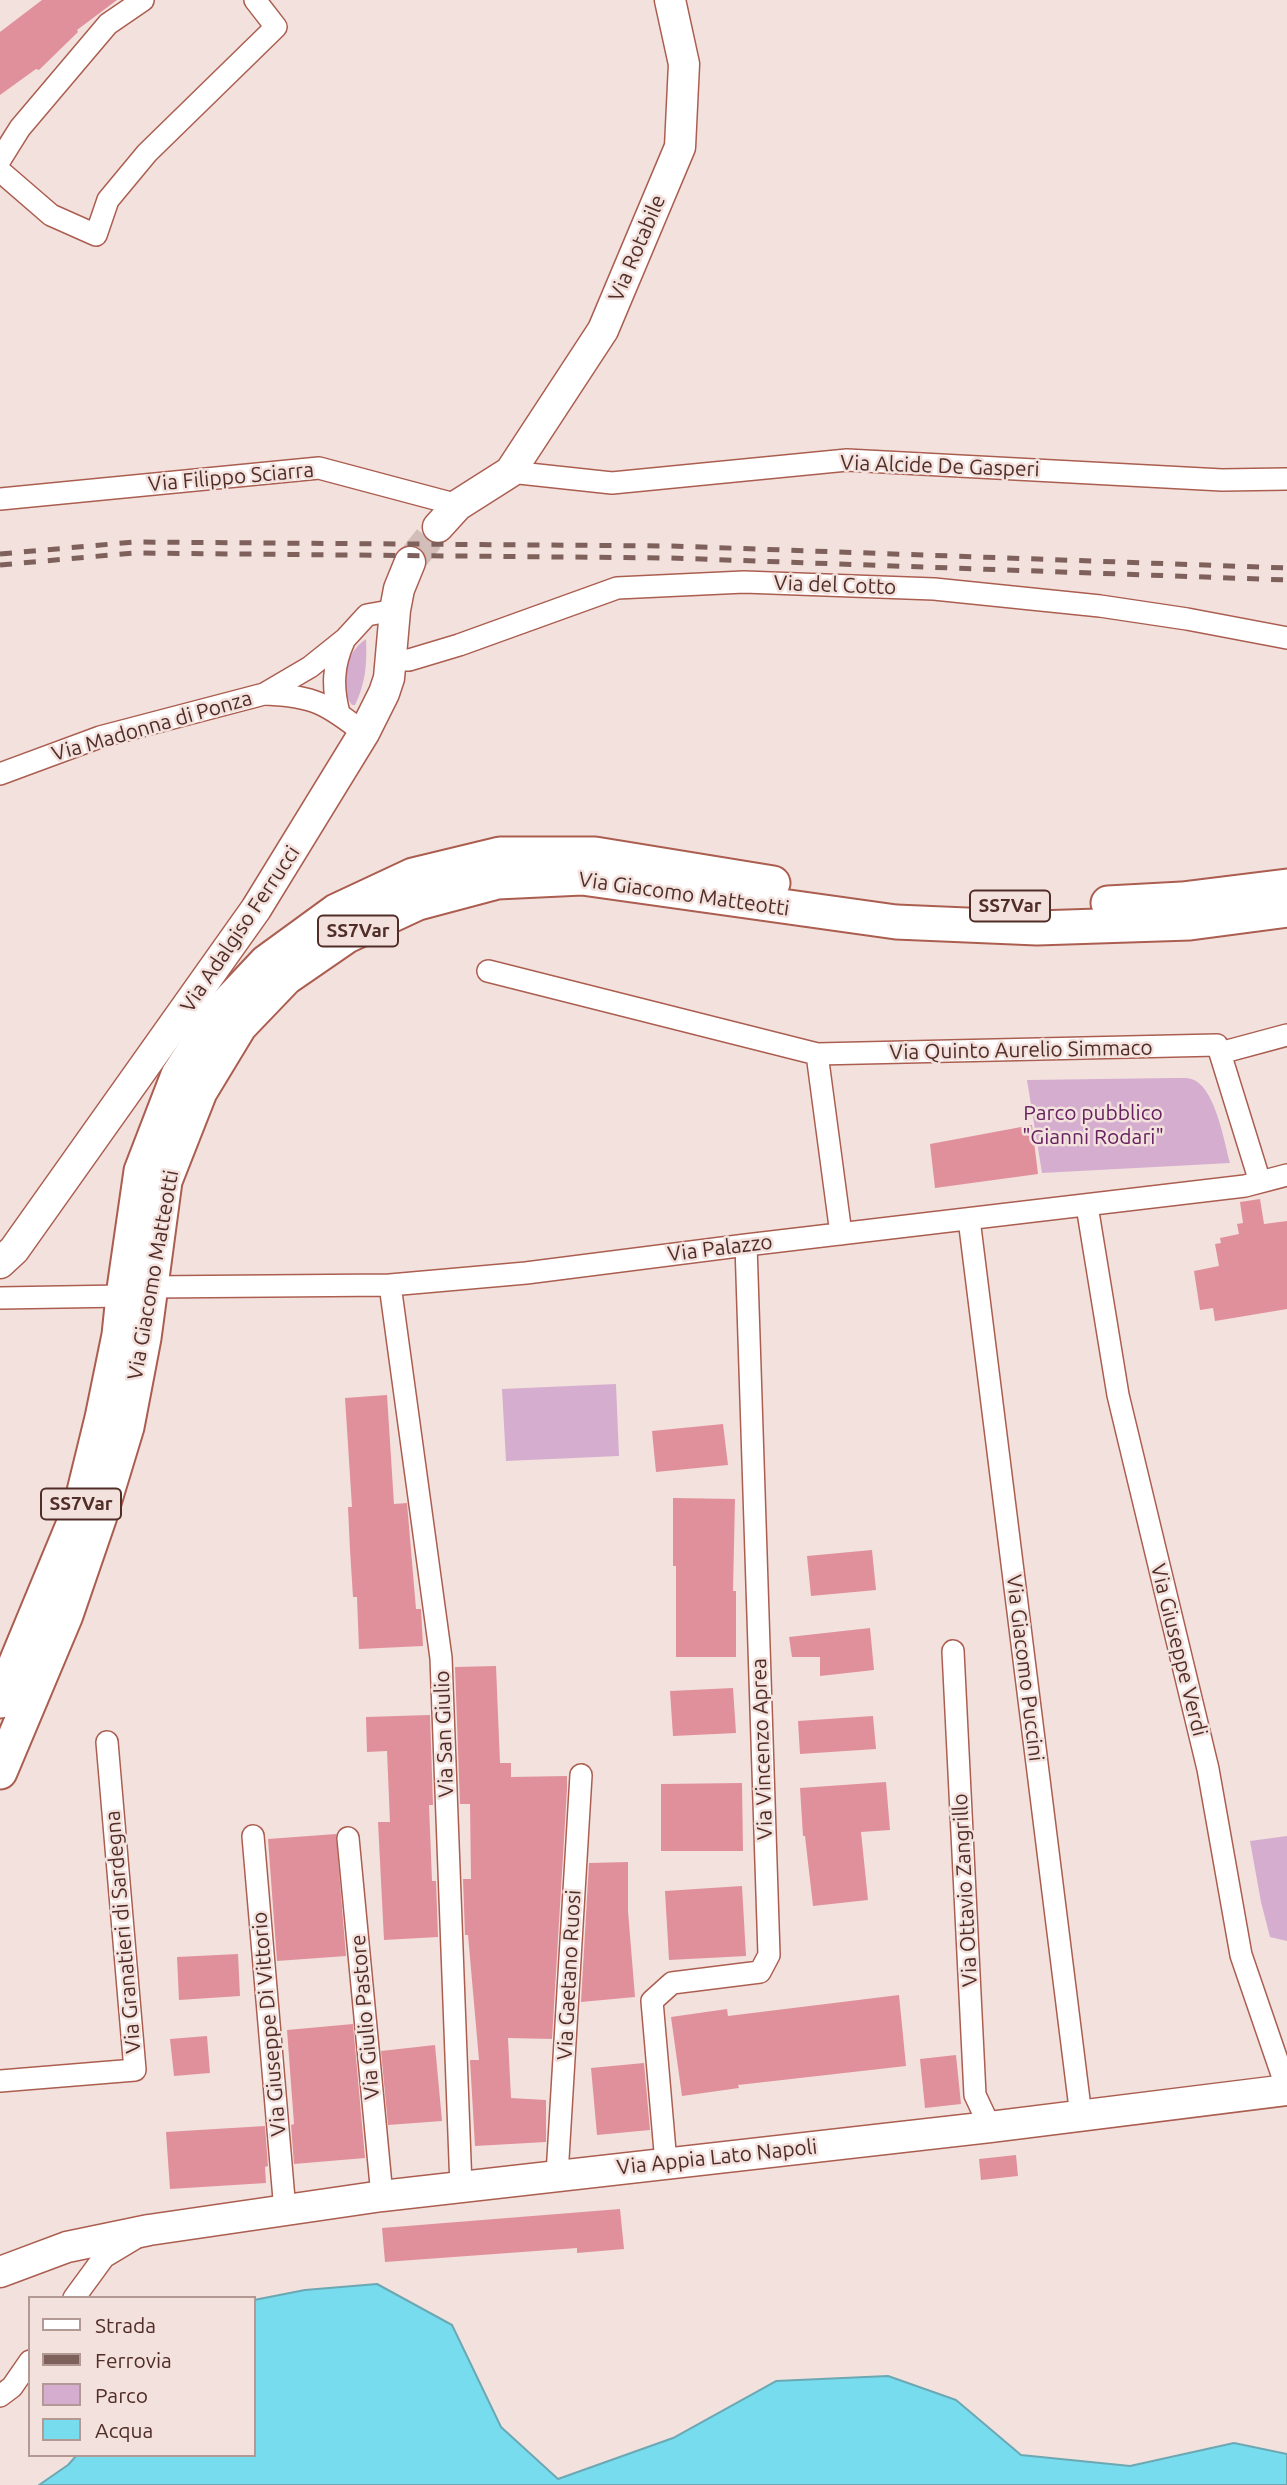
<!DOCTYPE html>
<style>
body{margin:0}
#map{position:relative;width:1287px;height:2485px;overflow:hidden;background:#f3e1dd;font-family:Ubuntu,sans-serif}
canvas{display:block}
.legend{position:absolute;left:28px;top:2296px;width:228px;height:161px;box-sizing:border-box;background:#f3e1dd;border:2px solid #b29994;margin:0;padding:9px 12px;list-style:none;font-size:21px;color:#502d27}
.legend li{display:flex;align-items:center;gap:14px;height:35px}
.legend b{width:35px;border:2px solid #b29994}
</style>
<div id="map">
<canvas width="1287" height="2485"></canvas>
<ul class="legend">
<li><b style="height:9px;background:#fff"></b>Strada</li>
<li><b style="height:9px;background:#7f615c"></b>Ferrovia</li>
<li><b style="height:19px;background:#d5aecf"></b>Parco</li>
<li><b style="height:19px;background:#78dcef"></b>Acqua</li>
</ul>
</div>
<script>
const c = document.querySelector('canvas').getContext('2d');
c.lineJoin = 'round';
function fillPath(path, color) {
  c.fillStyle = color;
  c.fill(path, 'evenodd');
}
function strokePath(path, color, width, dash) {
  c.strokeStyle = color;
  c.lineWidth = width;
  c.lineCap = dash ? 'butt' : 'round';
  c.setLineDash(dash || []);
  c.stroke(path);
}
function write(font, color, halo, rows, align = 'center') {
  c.font = font + ' Ubuntu,sans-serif';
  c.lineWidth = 5;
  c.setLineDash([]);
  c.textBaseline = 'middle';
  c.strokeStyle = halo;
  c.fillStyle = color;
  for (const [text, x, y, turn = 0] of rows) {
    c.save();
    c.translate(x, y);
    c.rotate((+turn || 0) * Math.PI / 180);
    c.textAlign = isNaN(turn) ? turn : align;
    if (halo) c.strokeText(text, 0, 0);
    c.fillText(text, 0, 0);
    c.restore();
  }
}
const green = new Path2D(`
 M366 639C367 663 366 682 355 705H352C336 685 346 652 366 639Z
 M1174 1078C1182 1078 1190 1077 1196 1081 1216 1093 1224 1141 1230 1163L1042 1173 1027 1080Z
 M616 1384 619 1456 506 1461 502 1389Z
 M1287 1836V1941L1270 1937 1261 1902 1250 1841Z`);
const water = new Path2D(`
 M377 2284 452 2325 501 2427 558 2479 673 2438 776 2381 888 2376 956 2400 1021 2455 1130 2466 1234 2443 1287 2454V2485H39L68 2465 77 2455H254V2300L305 2290Z`);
const building = new Path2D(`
 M42 0H117L77 30 78 32 39 70 36 69 0 95V32Z
 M1032 1125 1038 1174 935 1188 930 1144Z
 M1260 1199 1264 1224 1287 1221V1309L1215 1321 1213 1308 1200 1310 1194 1271 1219 1266 1215 1244 1221 1243 1220 1238 1239 1234 1237 1224 1243 1223 1240 1202Z
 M387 1395 394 1504 407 1503 416 1609H421L423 1646 359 1649 357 1597H353L350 1550 348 1507H352L345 1398Z
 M723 1424 728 1465 656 1472 652 1431Z
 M673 1498 735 1499 733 1591H736V1657H676V1566H673Z
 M872 1550 876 1590 811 1596 807 1556Z
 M870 1628 874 1670 820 1676V1657H792L789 1637Z
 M496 1666 500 1763H511V1777L567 1776V1789L552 2039 508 2038 511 2098 546 2100V2142L475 2146 470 2060H479L468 1935H465L463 1879H471L470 1804H460L455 1667Z
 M733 1688 736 1733 673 1736 670 1691Z
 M430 1715 433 1805H429L432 1881H436L438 1937 384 1940 378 1822H390L387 1751 367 1752 366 1717Z
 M873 1716 876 1749 800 1754 798 1721Z
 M886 1782 890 1830 861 1832 868 1900 813 1906 805 1836H803L800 1788Z
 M742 1783 743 1851H661V1784Z
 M336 1834 346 1956 277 1961 268 1839Z
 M628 1862V1911L635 1997 581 2002 589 1863Z
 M742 1886 746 1956 669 1960 665 1891Z
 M238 1954 240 1996 179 2000 177 1957Z
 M899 1995 906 2066 738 2085 739 2088 682 2096 671 2017 727 2009 728 2016Z
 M353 2024 365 2158 294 2164 291 2125 294 2124 287 2030Z
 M207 2036 210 2073 174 2076 170 2039Z
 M435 2045 442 2121 388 2125 381 2051Z
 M956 2055 961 2104 925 2108 920 2059Z
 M644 2063 650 2130 597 2135 591 2068Z
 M265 2126 268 2166 265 2167 266 2183 170 2189 166 2132Z
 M1016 2155 1018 2176 981 2180 979 2159Z
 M620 2209 624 2249 577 2253V2248L385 2262 382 2228Z`);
const secondaryTunnel = new Path2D(`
 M410 562 438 527`);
const street = new Path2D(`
 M0 160 20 128 108 24 143 0
 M0 171 51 215 96 235 108 200 147 153 276 27 255 0
 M510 472 612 483 847 460 1222 480 1287 479
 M0 499 319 468 458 505
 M391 660H409L459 645 617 588 744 582 934 589 1100 606 1187 619 1287 638
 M266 694C314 696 327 704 364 733
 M339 713C332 687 333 665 344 641
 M0 774 100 737 264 694 310 667 345 639 367 615 395 610
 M488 971 817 1054 1217 1045 1220 1053 1287 1035
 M1220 1053 1260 1182
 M817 1054 841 1234
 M1087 1206 1118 1395 1208 1769 1241 1955 1287 2089
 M969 1219 1081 2116
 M390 1285 441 1658 461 2187
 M150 1287 390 1285 526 1273 746 1245 1245 1186 1287 1175
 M0 1298 123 1296
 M953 1651 975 2095 990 2127
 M253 1836 285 2211
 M348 1838 382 2196
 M0 2081 135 2070 107 1742
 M666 2163 652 2001 672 1983 760 1972 769 1955 746 1245
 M557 2175 581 1775
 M74 2298 104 2257 134 2239
 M0 2396 12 2387 30 2361`);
const secondary = new Path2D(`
 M438 527 458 505 510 472 603 330 680 147 684 64 670 0
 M0 1263 14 1250 256 909 364 733 384 693 389 678 395 610 399 589 410 562
 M0 2272 67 2247 149 2230 382 2196 990 2127 1287 2090`);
const primary = new Path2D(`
 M1108 903 1182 899 1287 886
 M0 1701 80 1508 102 1418 119 1335 123 1296 141 1171 178 1075 218 1013 266 962 336 911 413 875 500 854H595L773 883
 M0 1772 66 1615 100 1516 127 1427 144 1338 165 1181 200 1092 240 1026 286 978 347 936 418 903 497 882 582 878 896 922 1037 928 1190 923 1287 910`);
const rail = new Path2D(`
 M0 554 134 542 672 546 1287 568
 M0 565 133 553 671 558 1287 580`);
const shields = [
 [1010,906,80],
 [358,931,80],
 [81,1504,80]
];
const shieldNames = [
 ["SS7Var",1010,906],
 ["SS7Var",358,931],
 ["SS7Var",81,1504]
];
const streetNames = [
 ["Via Rotabile",637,248,-67],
 ["Via Alcide De Gasperi",940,466,2],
 ["Via Filippo Sciarra",231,477,-5],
 ["Via del Cotto",835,585,2],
 ["Via Madonna di Ponza",152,726,-16],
 ["Via Giacomo Matteotti",684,894,8],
 ["Via Adalgiso Ferrucci",240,929,-56],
 ["Via Quinto Aurelio Simmaco",1021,1050,-1],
 ["Via Palazzo",720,1248,-7],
 ["Via Giacomo Matteotti",153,1275,-80],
 ["Via Giuseppe Verdi",1179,1650,76],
 ["Via Giacomo Puccini",1025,1668,83],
 ["Via San Giulio",444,1734,-92],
 ["Via Vincenzo Aprea",762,1749,-92],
 ["Via Ottavio Zangrillo",965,1890,-93],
 ["Via Granatieri di Sardegna",123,1932,-95],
 ["Via Gaetano Ruosi",569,1975,-87],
 ["Via Giulio Pastore",365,2017,-95],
 ["Via Giuseppe Di Vittorio",269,2024,-95],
 ["Via Appia Lato Napoli",717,2157,-6]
];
const parkNames = [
 ["Parco pubblico",1093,1113],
 ["\"Gianni Rodari\"",1093,1137]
];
fillPath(green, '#d5aecf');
fillPath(water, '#78dcef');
strokePath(water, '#6ca8b3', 2);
fillPath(building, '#e0909b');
strokePath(secondaryTunnel, '#d2bdb9', 30, [30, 15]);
strokePath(street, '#ab5e50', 24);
strokePath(secondary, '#ab5e50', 33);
strokePath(primary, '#ab5e50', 37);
strokePath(street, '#fff', 21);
strokePath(secondary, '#fff', 30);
strokePath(primary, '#fff', 33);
strokePath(rail, '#7f615c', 5, [12, 12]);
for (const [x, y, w] of shields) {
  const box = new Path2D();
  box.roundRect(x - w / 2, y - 15.5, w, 31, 5);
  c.fillStyle = '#f3e1dd';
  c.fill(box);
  strokePath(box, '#502d27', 2);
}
write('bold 19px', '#502d27', null, shieldNames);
write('21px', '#502d27', '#f3e1dd', streetNames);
write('21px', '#662160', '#f3e1dd', parkNames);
</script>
